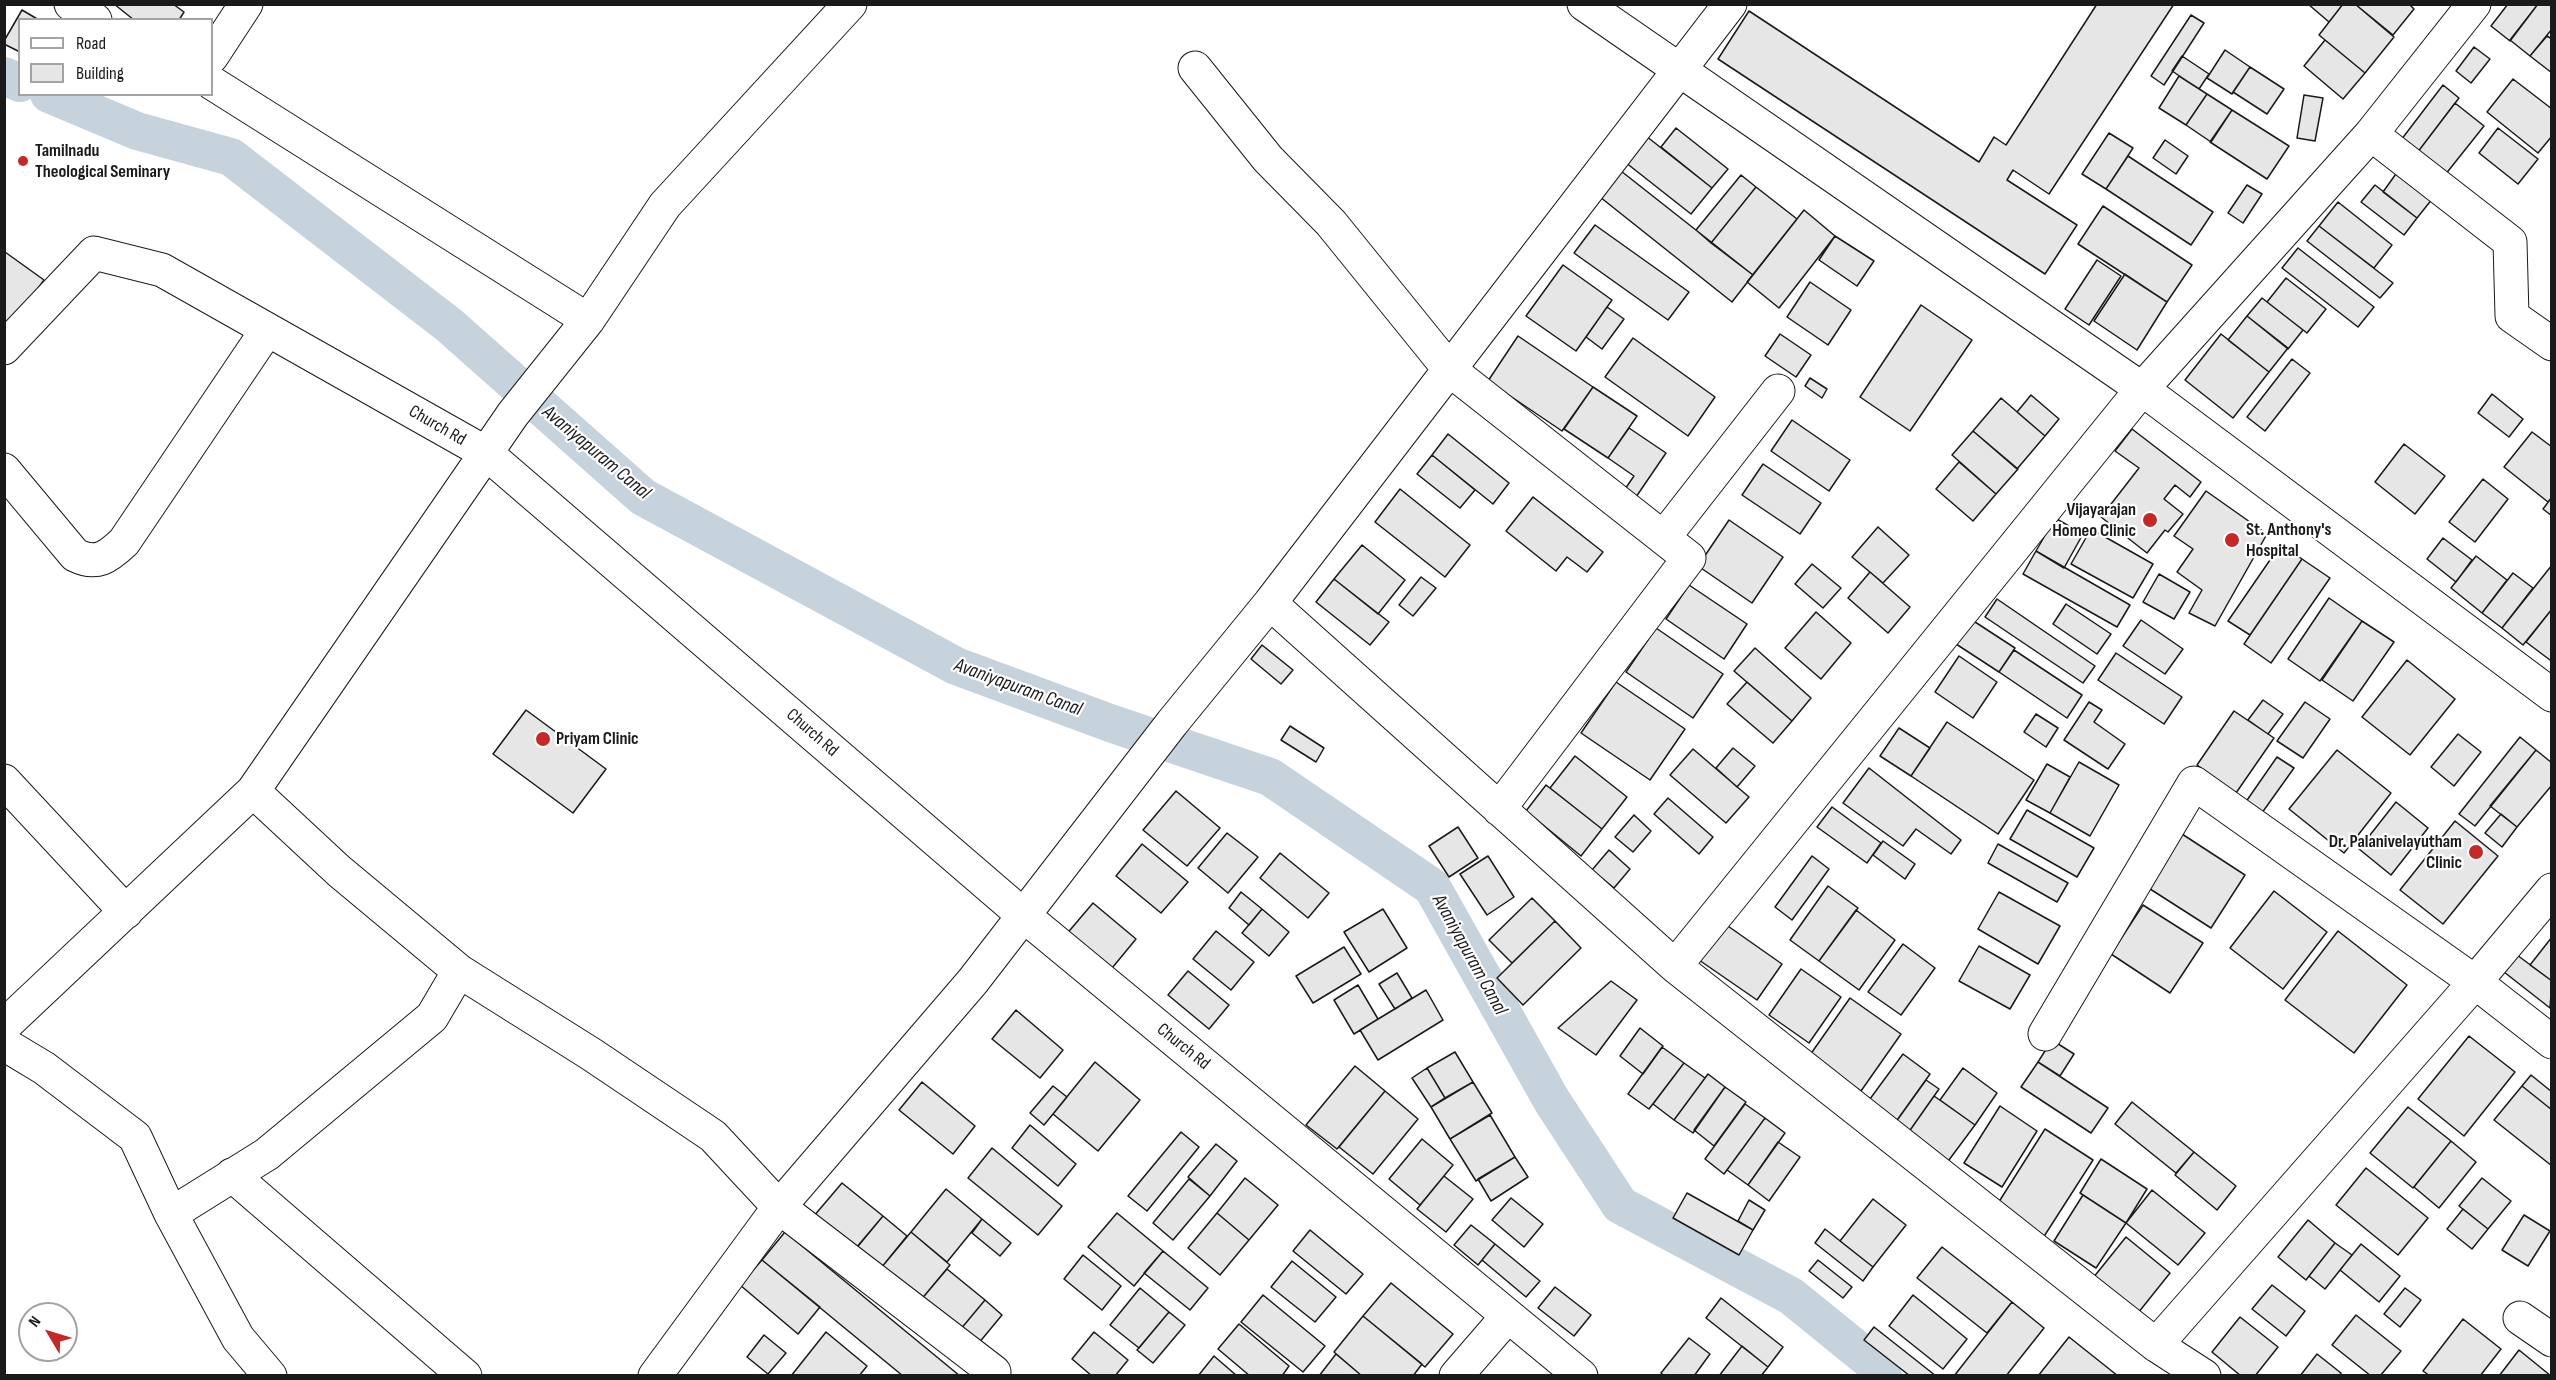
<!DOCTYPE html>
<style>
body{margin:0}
#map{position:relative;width:2556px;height:1380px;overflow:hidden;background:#fff;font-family:"Sofia Sans Condensed",sans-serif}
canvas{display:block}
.frame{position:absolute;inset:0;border:6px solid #1a1a1a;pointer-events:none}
.legend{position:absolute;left:18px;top:18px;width:195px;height:78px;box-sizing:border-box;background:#fff;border:2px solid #a3a3a3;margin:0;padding:8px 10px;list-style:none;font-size:18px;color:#1a1a1a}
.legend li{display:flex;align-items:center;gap:12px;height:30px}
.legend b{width:30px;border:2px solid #a3a3a3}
.north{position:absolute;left:18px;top:1302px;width:60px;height:60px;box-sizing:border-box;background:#fff;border:2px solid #a3a3a3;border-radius:50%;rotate:308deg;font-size:16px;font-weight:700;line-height:24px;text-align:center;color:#1a1a1a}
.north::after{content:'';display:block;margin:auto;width:21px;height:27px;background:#c62828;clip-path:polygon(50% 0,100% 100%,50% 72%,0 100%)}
</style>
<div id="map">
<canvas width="2556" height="1380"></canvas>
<div class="frame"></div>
<ul class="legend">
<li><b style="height:8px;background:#fff"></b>Road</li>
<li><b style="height:16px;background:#e6e6e6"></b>Building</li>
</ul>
<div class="north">N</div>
</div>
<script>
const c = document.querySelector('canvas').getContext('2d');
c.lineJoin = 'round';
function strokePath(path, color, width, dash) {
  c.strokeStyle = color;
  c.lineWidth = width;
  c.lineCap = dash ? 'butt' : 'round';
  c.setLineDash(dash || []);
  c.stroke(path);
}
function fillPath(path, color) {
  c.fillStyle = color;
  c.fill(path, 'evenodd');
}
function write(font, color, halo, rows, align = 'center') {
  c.font = font + ' "Sofia Sans Condensed",sans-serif';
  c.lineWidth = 4.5;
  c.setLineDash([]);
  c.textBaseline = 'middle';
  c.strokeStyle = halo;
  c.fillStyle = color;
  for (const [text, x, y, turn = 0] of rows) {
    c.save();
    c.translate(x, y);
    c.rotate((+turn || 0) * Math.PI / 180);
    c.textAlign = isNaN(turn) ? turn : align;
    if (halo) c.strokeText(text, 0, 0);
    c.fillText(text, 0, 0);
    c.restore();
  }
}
const canal = new Path2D(`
 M4 76 20 83
 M49 94 137 131 231 157 449 325 643 497 956 666 1110 723 1270 777 1432 887 1552 1101 1620 1205 1791 1296 1881 1369 1883 1376`);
const building = new Path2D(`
 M114 4H173L184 12 179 20H134Z
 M2097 4H2174L2049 194 2013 170 2007 180 2077 225 2045 274 1718 59 1749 11 1979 162 1994 137 2006 145Z
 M2308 4H2343L2329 22Z
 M2343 4H2355L2394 37 2365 73 2319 35Z
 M2355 4H2409L2414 9 2393 35Z
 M2508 4H2538L2510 41 2491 26Z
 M2538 4H2552V29L2530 56 2510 40Z
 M22 10 39 20H20V52L4 44V41Z
 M2191 15 2204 23 2164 85 2151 76Z
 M2547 36 2552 39V73L2530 56Z
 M2325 40 2365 73 2343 99 2304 66Z
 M2474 47 2490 59 2471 83 2456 71Z
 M2225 50 2250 67 2232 94 2207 78Z
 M2182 56 2209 74 2199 89 2172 71Z
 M2250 67 2284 89 2267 114 2233 92Z
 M2179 76 2207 94 2186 125 2159 108Z
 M2513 79 2552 109V136L2538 153 2487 112Z
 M2443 85 2459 98 2417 153 2401 140Z
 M2207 94 2232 110 2211 142 2186 125Z
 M2304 95 2323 98 2315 141 2297 138Z
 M2455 103 2484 126 2445 175 2417 153Z
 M2232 110 2289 146 2267 179 2210 142Z
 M1676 128 1728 169 1712 188 1661 147Z
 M2498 128 2538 159 2518 184 2479 153Z
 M2109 133 2133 148 2106 189 2082 174Z
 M1646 136 1712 188 1691 214 1625 162Z
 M2165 140 2188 156 2176 174 2153 158Z
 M2128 156 2213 212 2191 245 2106 189Z
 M1621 171 1753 275 1732 302 1600 197Z
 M2398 171 2433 198 2417 218 2383 192Z
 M1741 175 1756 187 1711 243 1696 230Z
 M2247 185 2262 194 2243 223 2228 213Z
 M2375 185 2417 218 2404 235 2361 202Z
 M1756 187 1797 219 1753 275 1711 243Z
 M2338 202 2392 245 2374 268 2319 226Z
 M2103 206 2192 265 2167 302 2078 244Z
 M1804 210 1835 236 1779 308 1747 282Z
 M1595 225 1689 292 1668 320 1574 253Z
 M2319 226 2393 283 2380 298 2307 241Z
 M1835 236 1874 261 1857 286 1819 260Z
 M2298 248 2374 307 2358 327 2282 268Z
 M5 252 44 280 11 326 4 321Z
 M2097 260 2121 276 2089 325 2065 309Z
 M1563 265 1612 300 1576 351 1526 316Z
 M2125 274 2167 302 2137 350 2094 321Z
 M2286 278 2326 309 2307 333 2267 302Z
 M1810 282 1851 310 1828 345 1787 317Z
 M2262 298 2303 330 2288 349 2247 316Z
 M1921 305 1972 340 1910 431 1860 397Z
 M1607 307 1624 319 1602 349 1586 337Z
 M2247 316 2288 348 2269 372 2228 340Z
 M1780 334 1811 355 1796 377 1765 356Z
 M2221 334 2269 372 2233 418 2185 380Z
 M1518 336 1593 387 1562 431 1488 381Z
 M1633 338 1715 397 1688 436 1605 377Z
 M2292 359 2310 373 2265 431 2247 417Z
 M1810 378 1827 389 1822 398 1805 386Z
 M1593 387 1637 416 1608 458 1564 429Z
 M2492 394 2523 419 2509 437 2478 413Z
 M2031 395 2059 419 2045 436 2017 412Z
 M2001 398 2045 436 2017 469 1973 431Z
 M1792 420 1850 460 1829 491 1771 451Z
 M1629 428 1666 453 1636 497 1625 489 1634 476 1608 458Z
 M2132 429 2201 482 2190 497 2175 485 2164 499 2183 514 2168 532 2165 530 2147 553 2101 517 2139 468 2115 451Z
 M1973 431 2018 469 1996 494 1952 455Z
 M2532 432 2552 447V497L2548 502 2504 467Z
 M1448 434 1509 483 1493 504 1432 455Z
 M2404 444 2445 476 2415 514 2375 482Z
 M1432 455 1475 490 1460 508 1417 474Z
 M1959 462 1996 494 1973 521 1936 489Z
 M1763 464 1821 503 1800 534 1742 495Z
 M2483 479 2508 499 2475 542 2449 522Z
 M1400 489 1470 545 1445 577 1375 522Z
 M2206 491 2267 534 2215 626 2189 613 2202 590 2177 572 2193 549 2174 536Z
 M1533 497 1603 552 1587 572 1567 557 1556 571 1506 531Z
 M2552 497V516L2543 509Z
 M2055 518 2083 534 2064 568 2036 551Z
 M1729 520 1783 557 1752 603 1698 566Z
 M1878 527 1909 555 1883 583 1852 557Z
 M2091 529 2153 564 2133 598 2071 564Z
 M2443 538 2472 560 2456 582 2427 559Z
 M2281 544 2302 559 2250 635 2228 621Z
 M1362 545 1405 580 1378 614 1334 579Z
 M2036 551 2130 605 2117 627 2023 574Z
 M2476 556 2507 580 2482 613 2451 588Z
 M2302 559 2330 578 2271 663 2244 644Z
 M1812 564 1841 588 1823 608 1795 584Z
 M2552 565V609L2523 645 2502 628Z
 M1870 572 1910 607 1888 633 1848 598Z
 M2513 573 2533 588 2502 628 2482 613Z
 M2159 574 2190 592 2174 619 2143 602Z
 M1421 577 1436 588 1413 616 1399 605Z
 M1334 579 1389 622 1370 645 1316 602Z
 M1689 585 1747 624 1724 659 1666 619Z
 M2329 598 2362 621 2320 681 2288 659Z
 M1997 599 2095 666 2083 683 1985 617Z
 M2066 604 2111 634 2097 654 2053 624Z
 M2552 609V658L2550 660 2526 642Z
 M1816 612 1851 643 1821 679 1785 648Z
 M1972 620 2015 648 1999 672 1956 644Z
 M2141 620 2183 649 2165 674 2123 646Z
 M2362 621 2394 642 2353 701 2322 680Z
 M1656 628 1723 674 1693 718 1626 672Z
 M1262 645 1293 670 1281 684 1251 659Z
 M1755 648 1811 698 1792 721 1734 671Z
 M2014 650 2082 695 2067 718 1999 672Z
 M2116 653 2182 697 2164 724 2098 680Z
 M1959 656 1997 682 1973 718 1935 692Z
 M2407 660 2455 699 2410 755 2362 717Z
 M1616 682 1685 729 1650 780 1581 733Z
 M1747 682 1792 721 1773 743 1727 704Z
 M2263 700 2283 714 2268 734 2248 720Z
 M2089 702 2102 710 2094 722 2125 744 2108 769 2064 740Z
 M2305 702 2330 719 2303 758 2277 741Z
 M526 710 606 769 573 813 493 754Z
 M2234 711 2274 738 2236 793 2197 765Z
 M2036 714 2058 728 2046 747 2024 732Z
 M1947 722 2034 780 1998 834 1911 776Z
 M1290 726 1324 748 1316 762 1281 740Z
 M1899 728 1930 748 1911 776 1880 756Z
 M2458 734 2481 752 2454 786 2431 767Z
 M2520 737 2536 750 2475 826 2459 814Z
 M1733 748 1755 766 1737 787 1716 768Z
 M1693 749 1749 797 1726 823 1670 775Z
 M2337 750 2391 793 2344 853 2289 809Z
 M2536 750 2552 763V785L2517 827 2490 806Z
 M1575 756 1627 797 1602 829 1550 788Z
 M2277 757 2294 768 2259 817 2243 806Z
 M2079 762 2119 785 2090 836 2050 813Z
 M2047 764 2070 777 2050 813 2026 800Z
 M1869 768 1961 840 1951 854 1916 829 1903 846 1843 803Z
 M1546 785 1602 829 1581 856 1526 811Z
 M1176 791 1220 828 1187 866 1143 830Z
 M1668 798 1713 837 1699 854 1654 814Z
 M2396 802 2428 828 2391 875 2359 849Z
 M1832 807 1881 843 1867 863 1817 827Z
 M2027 810 2094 848 2077 877 2010 839Z
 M2501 814 2517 827 2502 847 2485 833Z
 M1634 815 1651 831 1633 852 1615 837Z
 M2455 821 2498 856 2443 924 2400 890Z
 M1458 827 1478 858 1449 877 1429 846Z
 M1227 833 1258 857 1228 893 1198 868Z
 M2182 834 2245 875 2211 928 2147 887Z
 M1883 841 1915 864 1905 879 1873 855Z
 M1142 844 1188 882 1161 913 1116 876Z
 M1998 844 2068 883 2057 902 1988 863Z
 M1609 850 1630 869 1614 888 1592 870Z
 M1280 853 1329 893 1308 918 1260 878Z
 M1488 856 1514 897 1487 915 1460 874Z
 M1812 856 1829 869 1792 920 1775 907Z
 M1828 886 1858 908 1819 961 1790 940Z
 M2274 891 2327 932 2283 989 2230 948Z
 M1241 892 1262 909 1249 925 1229 908Z
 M1999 892 2060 926 2038 964 1978 929Z
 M1532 898 1555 921 1512 963 1489 940Z
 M1093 903 1136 939 1103 979 1059 943Z
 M2143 905 2203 943 2170 993 2111 954Z
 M1262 909 1289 932 1269 956 1242 933Z
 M1383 909 1407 948 1369 972 1344 932Z
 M1856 910 1895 940 1859 990 1819 961Z
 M1555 921 1581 948 1523 1005 1497 978Z
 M1725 924 1782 964 1757 1000 1699 960Z
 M1216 931 1254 962 1231 990 1193 959Z
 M2338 931 2407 985 2354 1053 2285 1000Z
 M2552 937V981L2530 965Z
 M1903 944 1935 968 1901 1015 1868 992Z
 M1979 946 2030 975 2010 1009 1959 981Z
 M1344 947 1361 974 1313 1003 1296 976Z
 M2517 955 2552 981 2550 1008 2504 972Z
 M1801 969 1841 997 1809 1043 1769 1015Z
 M1188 971 1229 1005 1209 1029 1168 995Z
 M1397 973 1412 998 1395 1009 1379 984Z
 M1611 981 1637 1000 1596 1055 1558 1028Z
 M1358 985 1378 1019 1354 1034 1334 1000Z
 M1426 990 1443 1020 1378 1060 1360 1030Z
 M1850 998 1901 1034 1861 1091 1810 1055Z
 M1016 1010 1063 1050 1040 1078 992 1039Z
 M1640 1028 1663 1046 1643 1074 1620 1056Z
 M2469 1036 2515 1072 2464 1136 2418 1099Z
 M2052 1040 2074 1054 2060 1076 2038 1062Z
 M1662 1047 1684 1063 1649 1109 1628 1094Z
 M1455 1052 1473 1082 1445 1098 1427 1068Z
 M1903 1054 1930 1074 1895 1123 1867 1103Z
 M1095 1062 1140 1100 1098 1151 1053 1114Z
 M2038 1062 2108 1108 2091 1133 2021 1087Z
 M1684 1063 1705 1078 1674 1120 1653 1104Z
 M1355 1066 1385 1091 1337 1149 1306 1125Z
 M1427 1068 1445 1098 1431 1107 1412 1078Z
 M1963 1068 1997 1093 1975 1125 1940 1100Z
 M1708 1074 1725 1087 1693 1133 1674 1120Z
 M2531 1075 2552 1092V1110L2522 1086Z
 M1926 1080 1939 1089 1906 1136 1893 1126Z
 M922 1082 975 1126 953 1154 899 1110Z
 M1473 1082 1492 1113 1450 1139 1431 1107Z
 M1053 1086 1067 1097 1044 1125 1030 1113Z
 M2522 1086 2552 1110V1166L2494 1120Z
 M1725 1087 1746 1102 1714 1146 1694 1130Z
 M1385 1091 1418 1119 1373 1174 1339 1147Z
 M1934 1096 1975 1125 1946 1164 1906 1136Z
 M2132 1102 2194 1152 2176 1173 2115 1124Z
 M1745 1104 1765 1118 1724 1174 1705 1159Z
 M2000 1106 2037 1131 2002 1187 1964 1163Z
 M2408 1107 2451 1141 2413 1188 2370 1153Z
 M1490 1115 1515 1157 1476 1181 1450 1139Z
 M1765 1118 1785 1133 1748 1185 1727 1170Z
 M1030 1125 1076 1164 1058 1186 1012 1148Z
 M2045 1129 2093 1160 2043 1238 1995 1208Z
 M1181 1132 1199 1147 1147 1211 1128 1196Z
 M1422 1139 1453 1165 1420 1205 1389 1179Z
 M2451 1141 2476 1162 2439 1208 2414 1187Z
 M1778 1142 1800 1157 1769 1201 1748 1185Z
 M1216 1144 1237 1161 1210 1196 1188 1177Z
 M992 1148 1062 1206 1038 1235 968 1178Z
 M2194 1152 2236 1186 2217 1210 2175 1175Z
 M1515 1157 1528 1177 1491 1201 1478 1179Z
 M2101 1159 2147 1189 2126 1223 2080 1193Z
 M2366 1168 2428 1218 2398 1255 2336 1205Z
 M1444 1176 1473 1199 1446 1232 1417 1209Z
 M1245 1178 1278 1205 1249 1240 1217 1213Z
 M2482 1178 2511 1201 2488 1229 2459 1206Z
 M1189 1179 1210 1196 1173 1240 1153 1223Z
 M842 1183 883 1216 854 1251 813 1217Z
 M946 1189 982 1219 947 1262 911 1232Z
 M2152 1190 2205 1233 2178 1265 2126 1223Z
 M1687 1193 1753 1230 1739 1255 1673 1218Z
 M2083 1195 2126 1223 2096 1268 2054 1241Z
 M1511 1198 1543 1224 1524 1247 1492 1220Z
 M1873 1199 1906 1225 1873 1267 1840 1241Z
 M1749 1200 1765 1210 1753 1230 1738 1221Z
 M2463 1209 2488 1229 2472 1249 2447 1229Z
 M1117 1213 1163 1251 1134 1286 1088 1247Z
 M1217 1213 1249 1240 1220 1275 1188 1248Z
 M2524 1215 2550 1231 2528 1266 2502 1250Z
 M883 1216 907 1236 881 1268 856 1248Z
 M982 1219 1011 1243 1000 1256 972 1233Z
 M2308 1220 2335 1243 2306 1280 2278 1257Z
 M1471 1225 1495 1244 1478 1265 1454 1245Z
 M1825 1229 1873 1267 1863 1281 1815 1243Z
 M1310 1230 1363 1274 1346 1294 1293 1251Z
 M785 1232 960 1376H903L762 1260Z
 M911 1232 950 1265 920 1301 881 1268Z
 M2126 1237 2170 1273 2138 1313 2093 1278Z
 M2335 1243 2352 1255 2325 1289 2309 1276Z
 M1495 1244 1540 1281 1526 1297 1482 1260Z
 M2361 1244 2400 1276 2379 1302 2340 1270Z
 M1942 1247 2012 1302 1987 1333 1917 1278Z
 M1163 1251 1208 1288 1190 1310 1144 1273Z
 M1083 1255 1121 1286 1102 1310 1064 1279Z
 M762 1260 820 1307 798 1334 740 1285Z
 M1818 1260 1852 1287 1843 1298 1809 1271Z
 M1292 1261 1336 1297 1315 1322 1271 1287Z
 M947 1269 985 1300 960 1330 920 1301Z
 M1391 1283 1453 1334 1425 1367 1363 1316Z
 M2272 1285 2305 1311 2286 1336 2252 1309Z
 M1555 1287 1591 1315 1574 1336 1538 1308Z
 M1140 1288 1169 1312 1139 1348 1110 1325Z
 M2405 1288 2421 1300 2400 1327 2384 1314Z
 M1263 1295 1325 1346 1303 1372 1241 1322Z
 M1913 1295 1967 1339 1943 1369 1889 1326Z
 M1721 1298 1783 1347 1768 1367 1706 1318Z
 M985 1300 1002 1315 978 1344 960 1330Z
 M2012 1302 2044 1328 2006 1376H1954Z
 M1169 1312 1185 1325 1153 1363 1137 1350Z
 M2356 1315 2401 1351 2380 1376H2371L2332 1345Z
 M1363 1316 1422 1364 1413 1376H1362L1334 1352Z
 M2240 1317 2278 1347 2255 1376H2241L2212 1352Z
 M2463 1319 2501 1349 2480 1376H2430L2423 1371Z
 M1239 1324 1289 1366 1282 1376H1250L1218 1349Z
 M1874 1327 1936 1376H1910L1864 1340Z
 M826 1332 867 1366 859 1376H791Z
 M1094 1332 1128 1360 1115 1376H1092L1072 1359Z
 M764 1335 786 1353 768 1374 747 1357Z
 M2069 1337 2118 1376H2038Z
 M1689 1338 1710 1354 1694 1376H1664L1661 1373Z
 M1742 1346 1768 1367 1761 1376H1719Z
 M2519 1350 2551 1376H2499Z
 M1336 1354 1362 1376H1319Z
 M2317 1354 2341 1373 2339 1376H2300Z
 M1214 1356 1237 1376H1198Z`);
const minor = new Path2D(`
 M71 4 95 20
 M1584 4 2142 389 2552 695
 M212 56 246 4
 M1195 68 1268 159 1331 223 1450 370 1689 558 1499 809
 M212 83 588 320
 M2371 134 2510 242 2512 316 2552 344
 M4 348 94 253 162 270 486 453 1023 915 1581 1376
 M4 470 75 555C97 566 108 557 124 542L267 330
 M1664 537 1778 391
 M1270 603 1675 966 2156 1345 2204 1376
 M4 781 126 912
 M253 791 339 871 459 971 591 1054 713 1136 779 1207 994 1372 990 1376
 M1675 966 2142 389 2371 134 2474 4
 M4 1026 253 791 513 414 588 320 665 205 850 4
 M2045 1034 2194 783 2475 982 2552 1042
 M4 1044 44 1068 135 1137 171 1214 238 1338 270 1376
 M232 1175 465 1376
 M171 1214 267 1154 432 1017 459 971
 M2520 1318 2552 1340
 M2156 1345 2475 982 2552 890
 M655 1376 779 1207 973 981 1172 723 1270 603 1730 4
 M1456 1376 1507 1317`);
const markers = [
 [23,161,6,"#c62828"],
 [2150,520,8,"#c62828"],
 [2232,540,8,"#c62828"],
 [543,739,8,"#c62828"],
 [2476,852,8,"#c62828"]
];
const poiNames = [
 ["Tamilnadu",35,151],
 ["Theological Seminary",35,172],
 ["Vijayarajan",2136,510,"right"],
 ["Homeo Clinic",2136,531,"right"],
 ["St. Anthony's",2246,530],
 ["Hospital",2246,551],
 ["Priyam Clinic",556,739],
 ["Dr. Palanivelayutham",2462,842,"right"],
 ["Clinic",2462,863,"right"]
];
const streetNames = [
 ["Church Rd",437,426,30],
 ["Church Rd",812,733,41],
 ["Church Rd",1183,1047,39]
];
const waterNames = [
 ["Avaniyapuram Canal",596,453,40],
 ["Avaniyapuram Canal",1018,688,20],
 ["Avaniyapuram Canal",1469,955,61]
];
strokePath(canal, '#c6d2dc', 38);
fillPath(building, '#e6e6e6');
strokePath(building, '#1a1a1a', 1.5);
strokePath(minor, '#1a1a1a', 35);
strokePath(minor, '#fff', 33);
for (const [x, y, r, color] of markers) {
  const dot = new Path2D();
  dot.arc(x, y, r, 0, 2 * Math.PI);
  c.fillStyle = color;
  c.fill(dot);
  strokePath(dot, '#fff', 2);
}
write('bold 18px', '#1a1a1a', '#fff', poiNames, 'left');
write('18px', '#1a1a1a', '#fff', streetNames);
write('italic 20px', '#1a1a1a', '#fff', waterNames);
</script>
